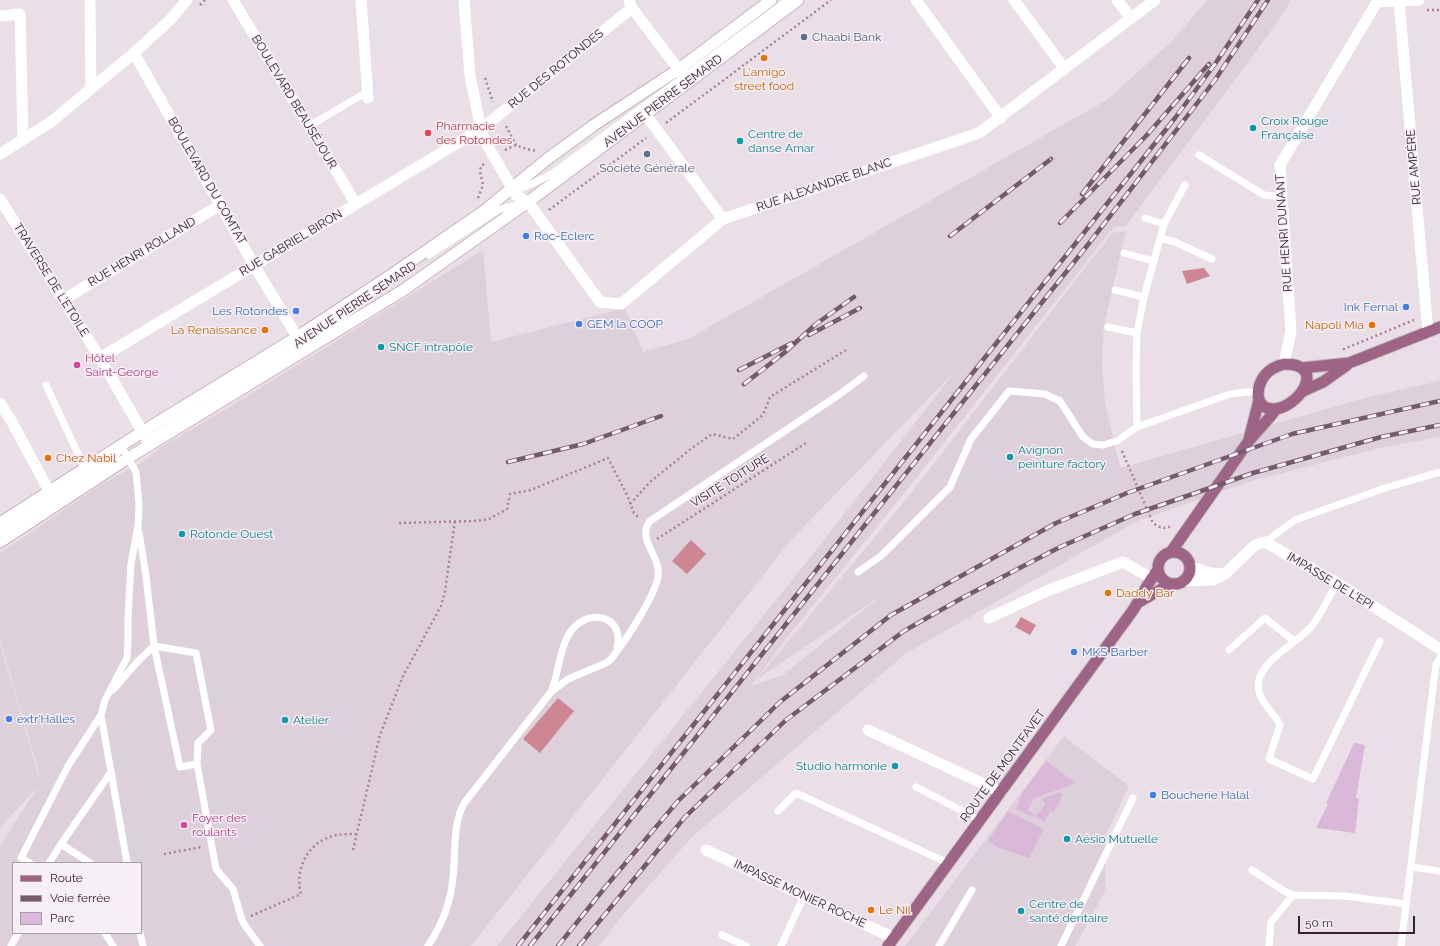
<!DOCTYPE html>
<meta charset="utf-8">
<style>
body{margin:0}
#map{position:relative;width:1440px;height:946px;overflow:hidden;background:#eadfe7;font-family:Raleway,sans-serif}
canvas{display:block}
.legend{position:absolute;left:12px;top:862px;width:130px;height:72px;box-sizing:border-box;background:#f6eff5;border:1px solid #aa9ca5;margin:0;padding:5px 7px;list-style:none;font-size:12px;color:#39202e}
.legend li{display:flex;align-items:center;gap:8px;height:20px}
.legend b{width:20px;border:1px solid #aa9ca5}
.scale{position:absolute;left:1298px;top:916px;width:117px;height:18px;box-sizing:border-box;border:2px solid #39202e;border-top:0;padding-left:5px;font-size:12px;line-height:14px;white-space:nowrap;color:#39202e;-webkit-text-stroke:3px #f6eff5;paint-order:stroke}
</style>
<div id="map">
<canvas width="1440" height="946"></canvas>
<ul class="legend">
<li><b style="height:5px;background:#9e6485"></b>Route</li>
<li><b style="height:5px;background:#755a6a"></b>Voie ferrée</li>
<li><b style="height:11px;background:#d9b8da"></b>Parc</li>
</ul>
<div class="scale">50 m</div>
</div>
<script>
const c = document.querySelector('canvas').getContext('2d');
c.lineJoin = 'round';
function fillPath(path, color) {
  c.fillStyle = color;
  c.fill(path, 'evenodd');
}
function strokePath(path, color, width, dash) {
  c.strokeStyle = color;
  c.lineWidth = width;
  c.lineCap = dash ? 'butt' : 'round';
  c.setLineDash(dash || []);
  c.stroke(path);
}
function write(font, color, halo, rows, align = 'center') {
  c.font = font + ' Raleway,sans-serif';
  c.lineWidth = 3;
  c.setLineDash([]);
  c.textBaseline = 'middle';
  c.strokeStyle = halo;
  c.fillStyle = color;
  for (const [text, x, y, turn = 0] of rows) {
    c.save();
    c.translate(x, y);
    c.rotate((+turn || 0) * Math.PI / 180);
    c.textAlign = isNaN(turn) ? turn : align;
    if (halo) c.strokeText(text, 0, 0);
    c.fillText(text, 0, 0);
    c.restore();
  }
}
const built = new Path2D(`
 M1207 0H1291L1285 11 1260 46 1126 226 1114 227 910 486 786 639 751 686 783 675 882 595 756 680 912 492 1112 233 1126 231 1104 325 1102 362 1105 402 1120 468 1372 396 1440 381V437L1384 447 1251 481 1135 522 905 654 692 837 621 917 599 946H497L809 559 957 369 791 540 471 946H0V846L38 786 0 828V643L40 781 39 773 0 640V553L104 483 142 462 158 449 236 403 483 250 491 342 625 308 643 352 688 339 1108 99 1173 40ZM13 863H141V933H13Z
 M1064 736 1129 786 1105 837V891L1075 946H905Z`);
const green = new Path2D(`
 M1354 743 1365 745 1356 798 1359 799 1355 833 1316 828 1328 804 1326 803Z
 M1046 761 1076 783 1033 799 1028 810 1034 814 1033 817 1016 809 1022 793Z
 M1060 792 1063 794 1054 812 1051 811 1046 818 1045 822 1035 816 1042 810 1045 803 1041 799Z
 M1008 811 1044 829 1029 858 999 848 988 841Z`);
const water = new Path2D(`
 M1204 268 1210 276 1187 284 1182 271Z
 M691 540 706 554 687 574 672 561Z
 M1021 617 1036 625 1030 635 1015 627Z
 M558 698 574 711 540 753 523 739Z`);
const path = new Path2D(`
 M200 5 205 0
 M1427 10H1440
 M485 78 493 102
 M666 123 831 0
 M506 126 516 145
 M505 150 516 145 526 149 538 151
 M478 198 483 185 480 172 481 166 484 164
 M549 210 646 138
 M1344 350V349L1414 320
 M1122 451 1153 523C1160 528 1165 530 1173 525
 M630 504 650 482 692 448 712 434 733 439 763 415 770 397 846 350
 M399 523 475 521 489 519 507 509 510 494 531 490 608 458 627 495 634 513 639 518
 M657 539 806 443
 M353 850 380 735 403 676 441 606 445 591 455 521
 M164 854 202 847
 M251 916 301 894C294 868 309 840 337 835 343 834 350 834 356 834`);
const service = new Path2D(`
 M309 126 367 92
 M1199 155 1264 195 1282 197
 M513 187 522 188 542 179 553 173 788 0
 M1145 218 1164 224
 M1160 238 1175 242 1212 259
 M1124 253 1153 261
 M429 255 498 210 521 204
 M1115 290 1144 297
 M1108 327 1137 333
 M46 385 85 469
 M1137 427 1136 368 1137 333 1144 297 1164 224 1185 185
 M145 441 336 322 383 286
 M121 446 136 472 139 504 138 526 131 564 128 617V641L127 658 105 700 101 715 127 863
 M0 532 114 459 120 448
 M139 532 146 576 154 646 196 653 211 730 198 743 197 764 180 767 154 646
 M1265 542 1295 520 1385 488 1440 472
 M858 572 881 556 950 487 971 439 1009 391 1045 394 1060 401 1083 437 1093 444 1103 445 1117 441 1137 427 1230 394 1246 392H1258
 M1337 583C1328 598 1320 618 1308 630 1293 646 1249 666 1260 695 1264 706 1275 714 1280 725L1269 759 1313 779 1380 641
 M1229 650 1265 618 1294 641
 M552 689C559 672 559 650 569 634 586 606 625 615 617 647
 M113 690 139 660 154 646
 M197 764 216 869 233 889 242 920 246 927 260 946
 M916 787 980 820
 M778 811 796 793 948 863
 M61 844 111 772
 M30 863 21 858 68 766 101 715
 M49 863 61 844 90 863
 M1411 867 1440 871
 M1252 870 1284 891 1293 895
 M105 933 113 946
 M140 933 143 946
 M722 935 746 946
 M11 946 18 933
 M428 946C442 925 451 902 453 877 456 853 452 823 465 802L551 692 568 679 606 663 611 659C624 643 656 595 658 576 661 555 636 540 650 521L840 394 864 376
 M781 946 804 896
 M939 946 972 890
 M1061 946 1133 798
 M1269 946 1271 922 1293 895 1345 896 1406 904
 M1401 946 1434 679 1436 665 1440 658`);
const minor = new Path2D(`
 M233 0 356 204
 M361 0 368 98
 M629 0 632 8 688 82
 M916 0 1001 118
 M1014 0 1064 68
 M1117 0 1131 18
 M1399 1 1428 332
 M90 3 91 88
 M0 16 20 14 23 139
 M134 53 254 265 305 350
 M645 114 723 219
 M0 154 51 122 134 53 171 19 187 0
 M0 199 100 358 150 445
 M528 202 600 302 621 304 723 219 979 133 1155 0
 M63 300 220 205
 M100 358 481 129 632 8
 M1284 364 1291 331 1280 165 1377 2 1419 0
 M0 403 12 422 49 491
 M1191 567 1210 573 1224 574
 M1183 581 1213 580 1225 574 1255 545 1265 542 1337 583 1440 649
 M989 618 1049 590 1123 562 1151 578
 M868 730 1001 792
 M706 850 894 938`);
const tertiary = new Path2D(`
 M464 0 470 76 481 129 486 143 516 195 528 202`);
const secondary = new Path2D(`
 M0 523 142 432 297 337 391 275 484 211 546 160 594 125 679 69 771 0
 M0 542 128 458 402 291 528 202 798 0`);
const primary = new Path2D(`
 M1284 364C1329 364 1298 409 1273 409 1253 409 1256 384 1266 374 1271 368 1277 366 1284 364Z
 M1302 368 1349 363 1440 327
 M1303 391 1323 382 1347 365
 M1249 439 1259 400
 M1171 552 1248 442 1269 418 1276 409
 M1158 568a16 16 0 1 1 32 0a16 16 0 1 1-32 0Z
 M1139 602 1170 584
 M888 946 1131 613C1141 599 1147 583 1158 570`);
const rail = new Path2D(`
 M1082 194 1189 58
 M1060 223 1146 136 1209 64
 M950 236 1051 159
 M809 335 860 308
 M739 370 792 343
 M744 384 784 353 816 324 854 297
 M508 462 583 444 661 416
 M518 946 1175 118 1215 64 1258 0
 M530 946 1090 242 1215 80 1268 0
 M558 946 607 885 678 801 780 702 891 615 1056 523 1127 493 1292 434 1440 401
 M579 946 685 817 786 720 904 631 962 598 1060 547 1135 514 1253 473 1381 437 1440 425`);
const markers = [
 [804,37,4,"#5c6f8a"],
 [764,58,4,"#e8710a"],
 [1253,128,4,"#0f9aa8"],
 [428,133,4,"#e0444e"],
 [740,141,4,"#0f9aa8"],
 [647,154,4,"#5c6f8a"],
 [526,236,4,"#3f7fe0"],
 [1406,307,4,"#3f7fe0"],
 [296,311,4,"#3f7fe0"],
 [579,324,4,"#3f7fe0"],
 [1372,325,4,"#e8710a"],
 [265,330,4,"#e8710a"],
 [381,347,4,"#0f9aa8"],
 [77,365,4,"#d1479c"],
 [1010,457,4,"#0f9aa8"],
 [48,458,4,"#e8710a"],
 [182,534,4,"#0f9aa8"],
 [1108,593,4,"#e8710a"],
 [1074,652,4,"#3f7fe0"],
 [9,719,4,"#3f7fe0"],
 [285,720,4,"#0f9aa8"],
 [895,766,4,"#0f9aa8"],
 [1153,795,4,"#3f7fe0"],
 [184,825,4,"#d1479c"],
 [1067,839,4,"#0f9aa8"],
 [871,910,4,"#e8710a"],
 [1021,911,4,"#0f9aa8"]
];
const serviceNames = [
 ["Chaabi Bank",812,37],
 ["Société Générale",647,168,"center"]
];
const streetNames = [
 ["RUE DES ROTONDES",556,69,-39],
 ["AVENUE PIERRE SEMARD",663,101,-37],
 ["BOULEVARD BEAUSÉJOUR",294,102,59],
 ["RUE AMPÉRE",1414,167,-95],
 ["BOULEVARD DU COMTAT",207,181,60],
 ["RUE ALEXANDRE BLANC",824,185,-19],
 ["RUE HENRI DUNANT",1284,233,-94],
 ["RUE GABRIEL BIRON",291,243,-31],
 ["RUE HENRI ROLLAND",142,252,-31],
 ["TRAVERSE DE L'ETOILE",51,280,58],
 ["AVENUE PIERRE SEMARD",355,305,-34],
 ["VISITE TOITURE",730,481,-32],
 ["IMPASSE DE L'EPI",1330,581,31],
 ["ROUTE DE MONTFAVET",1003,766,-54],
 ["IMPASSE MONIER ROCHE",800,894,25]
];
const foodNames = [
 ["L'amigo",764,72,"center"],
 ["street food",764,86,"center"],
 ["Napoli Mia",1364,325,"right"],
 ["La Renaissance",257,330,"right"],
 ["Chez Nabil",56,458],
 ["Daddy Bar",1116,593],
 ["Le Nil",879,910]
];
const cultureNames = [
 ["Croix Rouge",1261,121],
 ["Française",1261,135],
 ["Centre de",748,134],
 ["danse Amar",748,148],
 ["SNCF intrapôle",389,347],
 ["Avignon",1018,450],
 ["peinture factory",1018,464],
 ["Rotonde Ouest",190,534],
 ["Atelier",293,720],
 ["Studio harmonie",887,766,"right"],
 ["Aésio Mutuelle",1075,839],
 ["Centre de",1029,904],
 ["santé dentaire",1029,918]
];
const healthNames = [
 ["Pharmacie",436,126],
 ["des Rotondes",436,140]
];
const shopNames = [
 ["Roc-Eclerc",534,236],
 ["Ink Fernal",1398,307,"right"],
 ["Les Rotondes",288,311,"right"],
 ["GEM la COOP",587,324],
 ["MKS Barber",1082,652],
 ["extr'Halles",17,719],
 ["Boucherie Halal",1161,795]
];
const hotelNames = [
 ["Hôtel",85,358],
 ["Saint-George",85,372],
 ["Foyer des",192,818],
 ["roulants",192,832]
];
fillPath(built, '#ddd0da');
fillPath(green, '#d9b8da');
fillPath(water, '#ce8792');
strokePath(secondary, '#c9b2c1', 13);
strokePath(primary, '#c4bcc0', 13);
strokePath(path, '#ac809b', 2.5, [2, 3]);
strokePath(service, '#fff', 7);
strokePath(minor, '#fff', 11);
strokePath(tertiary, '#fff', 11);
strokePath(secondary, '#fff', 11);
strokePath(primary, '#9e6485', 11);
strokePath(rail, '#755a6a', 4.5);
strokePath(rail, '#f6eff5', 3, [9]);
for (const [x, y, r, color] of markers) {
  const dot = new Path2D();
  dot.arc(x, y, r, 0, 2 * Math.PI);
  c.fillStyle = color;
  c.fill(dot);
  strokePath(dot, '#f6eff5', 1.5);
}
write('12px', '#4e5e75', '#f6eff5', serviceNames, 'left');
write('12px', '#39202e', '#f6eff5', streetNames);
write('12px', '#c56008', '#f6eff5', foodNames, 'left');
write('12px', '#0d838f', '#f6eff5', cultureNames, 'left');
write('12px', '#be3a42', '#f6eff5', healthNames, 'left');
write('12px', '#366cbe', '#f6eff5', shopNames, 'left');
write('12px', '#b23c85', '#f6eff5', hotelNames, 'left');
</script>
